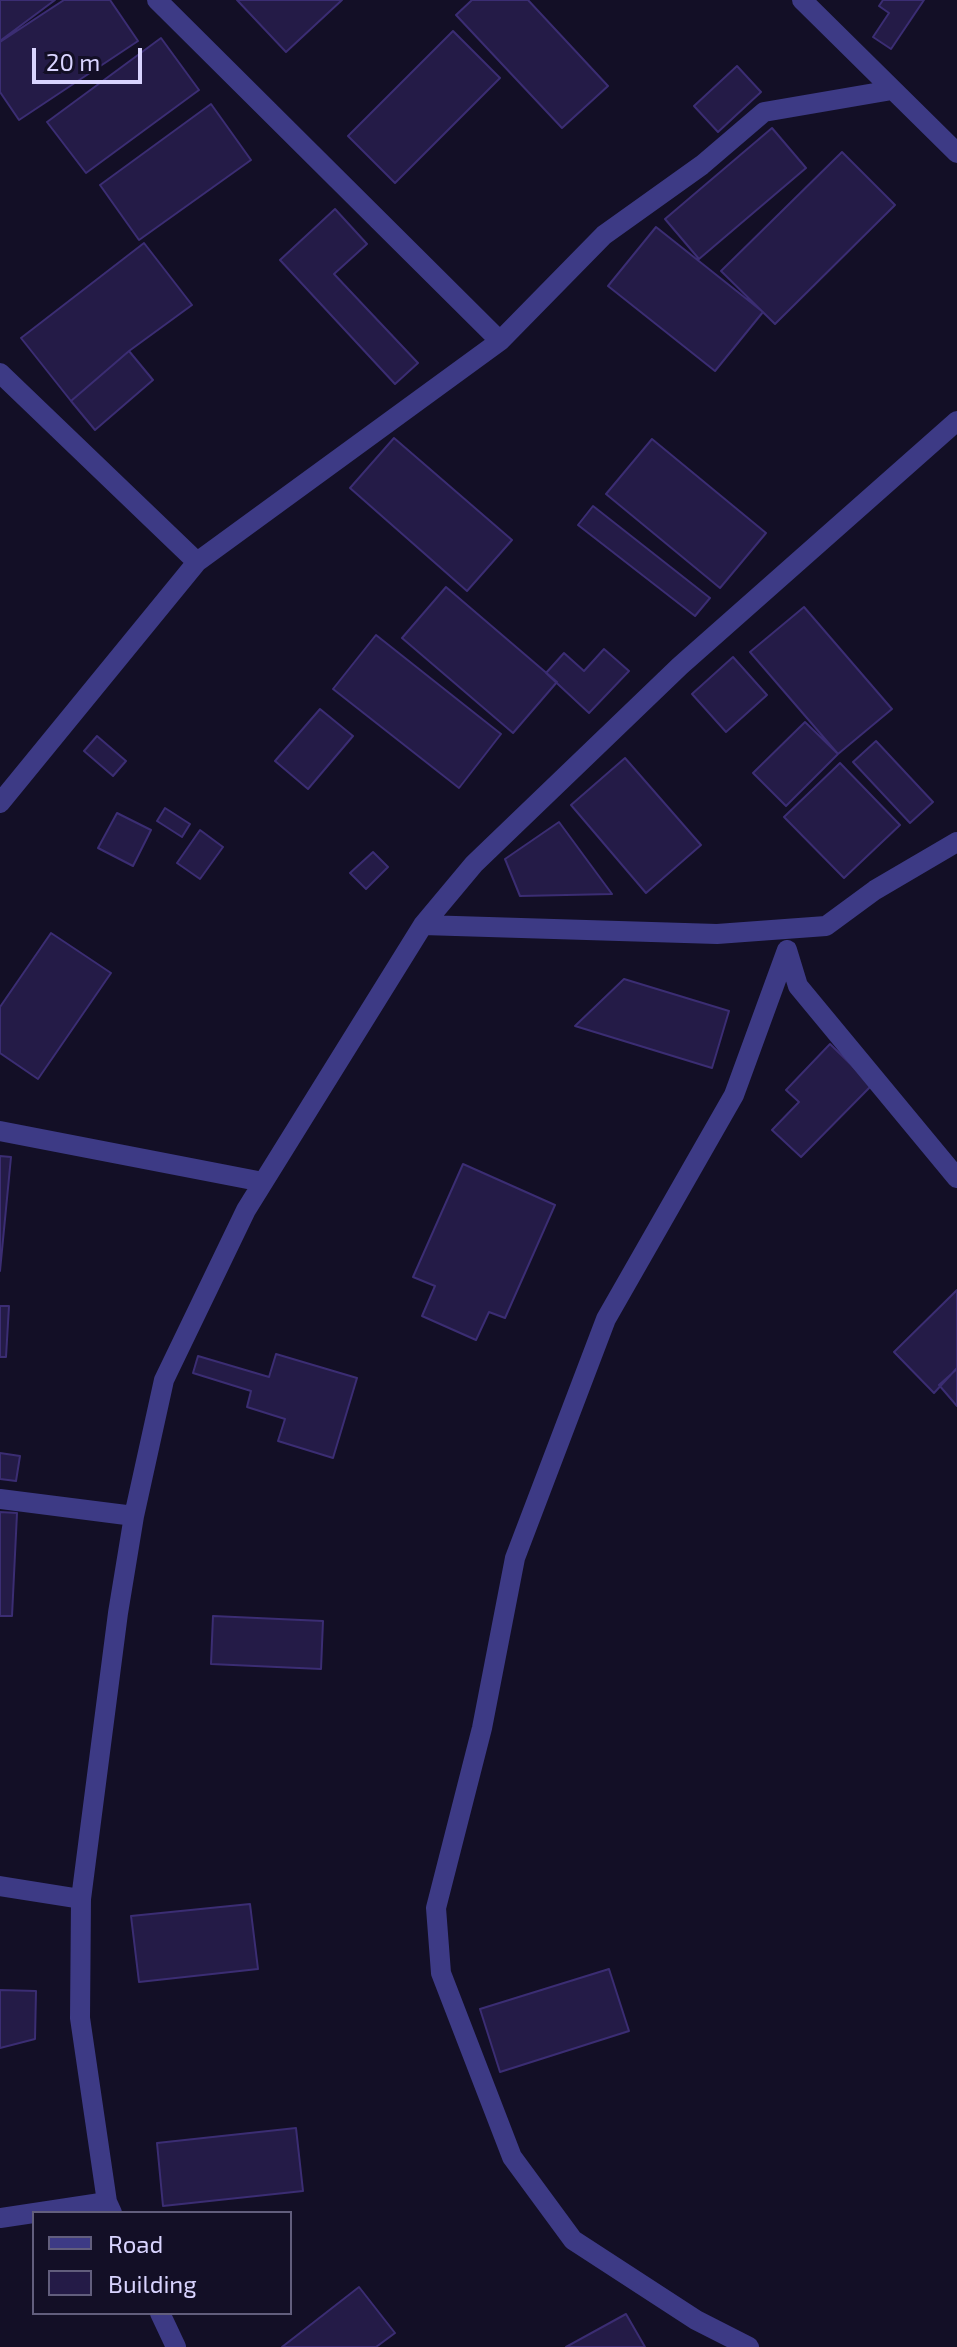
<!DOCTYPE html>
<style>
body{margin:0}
#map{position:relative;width:957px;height:2347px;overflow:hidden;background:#130f26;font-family:"Exo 2",sans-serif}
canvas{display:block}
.legend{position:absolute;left:32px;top:2211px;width:260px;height:104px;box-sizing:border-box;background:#130f26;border:2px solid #625e7d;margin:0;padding:10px 14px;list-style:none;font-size:24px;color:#d9d4ff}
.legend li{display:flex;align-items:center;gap:16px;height:40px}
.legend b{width:40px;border:2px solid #625e7d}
.scale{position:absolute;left:32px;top:48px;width:110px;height:36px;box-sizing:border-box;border:4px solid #d9d4ff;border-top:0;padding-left:10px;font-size:24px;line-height:28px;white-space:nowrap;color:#d9d4ff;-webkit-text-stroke:6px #130f26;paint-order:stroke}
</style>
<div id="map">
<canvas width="957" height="2347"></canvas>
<ul class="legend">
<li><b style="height:10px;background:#3d3a85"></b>Road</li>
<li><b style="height:22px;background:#241b47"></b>Building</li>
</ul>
<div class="scale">20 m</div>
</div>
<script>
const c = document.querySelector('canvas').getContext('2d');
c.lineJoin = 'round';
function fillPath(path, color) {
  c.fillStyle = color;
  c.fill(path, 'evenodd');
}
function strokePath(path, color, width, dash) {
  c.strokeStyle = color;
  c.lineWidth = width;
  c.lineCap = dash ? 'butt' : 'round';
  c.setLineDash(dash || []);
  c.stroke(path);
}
const building = new Path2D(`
 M0 0H55L0 41Z
 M64 0H110L138 41 19 120 0 92V42Z
 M237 0H342L286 52Z
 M472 0H528L608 86 562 128 456 15Z
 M883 0H924L891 49 873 37 889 13 879 6Z
 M453 31 500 78 395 183 348 136Z
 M161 38 199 90 86 173 47 122Z
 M737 66 761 92 718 132 694 106Z
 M211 104 251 160 139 240 100 185Z
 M772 128 806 168 699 259 665 219Z
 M842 152 895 205 775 324 721 271Z
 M335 209 367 244 334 274 418 363 395 384 280 260Z
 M656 227 763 312 715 371 608 286Z
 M144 243 192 305 129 351 71 401 21 338Z
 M129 351 153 380 95 430 71 401Z
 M394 438 512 540 467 591 350 488Z
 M652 439 766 533 720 588 606 494Z
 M593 506 710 598 695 616 578 525Z
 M446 587 557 682 513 733 402 638Z
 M804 607 892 709 838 754 750 652Z
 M376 635 501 734 459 788 333 689Z
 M604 649 629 671 589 713 546 673 564 653 584 671Z
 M733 657 767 695 726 732 692 694Z
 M320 709 353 736 308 789 275 761Z
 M805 722 838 754 786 806 753 773Z
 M97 736 126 761 113 776 84 751Z
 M876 741 933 802 910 823 853 762Z
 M625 758 701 845 646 893 571 805Z
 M840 763 900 825 844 878 784 817Z
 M165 808 190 824 182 837 157 821Z
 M117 813 151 830 133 866 98 848Z
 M559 822 612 894 520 896 505 859Z
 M200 830 223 847 200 879 177 863Z
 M373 852 388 867 366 889 350 873Z
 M51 933 111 973 38 1079 0 1053V1007Z
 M624 979 729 1011 712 1068 575 1026Z
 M830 1044 872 1085 801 1157 772 1130 799 1102 786 1090Z
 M0 1156 11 1157 0 1271Z
 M463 1164 555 1205 505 1318 489 1312 476 1340 422 1316 435 1286 413 1277Z
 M957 1290V1368L934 1393 894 1352Z
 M0 1306H9L6 1357H0Z
 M276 1354 357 1378 333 1458 278 1441 285 1419 247 1407 251 1391 193 1373 198 1356 269 1377Z
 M957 1369V1406L939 1385Z
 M0 1453 20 1456 16 1481 0 1479Z
 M0 1512 17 1513 12 1616H0Z
 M213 1616 323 1621 321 1669 211 1664Z
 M250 1904 258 1969 139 1982 131 1916Z
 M609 1969 629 2031 500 2072 480 2009Z
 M0 1990 36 1991 35 2039 0 2048Z
 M296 2128 303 2191 163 2206 157 2143Z
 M359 2287 395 2333 376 2347H282Z
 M626 2314 645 2347H566Z`);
const minor = new Path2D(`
 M157 0 500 341
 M802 0 957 153
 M0 373 197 562 500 341 604 235 702 165 764 112 892 90
 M0 803 197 562
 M423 925 717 934 826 926 875 890 957 842
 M787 950 798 986 957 1178
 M0 1131 263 1182
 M0 1499 134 1516
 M0 1886 81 1899
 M112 2213 107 2202 80 2018 81 1899 118 1613 134 1516 164 1380 246 1210 423 925 474 864 680 666 957 421
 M0 2218 107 2202
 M160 2313 176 2347
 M749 2347 696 2320 573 2240 512 2157 441 1973 436 1908 482 1728 515 1558 606 1319 734 1095 787 950`);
fillPath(building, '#241b47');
strokePath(building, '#3b2d73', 2);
strokePath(minor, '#3d3a85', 20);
</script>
